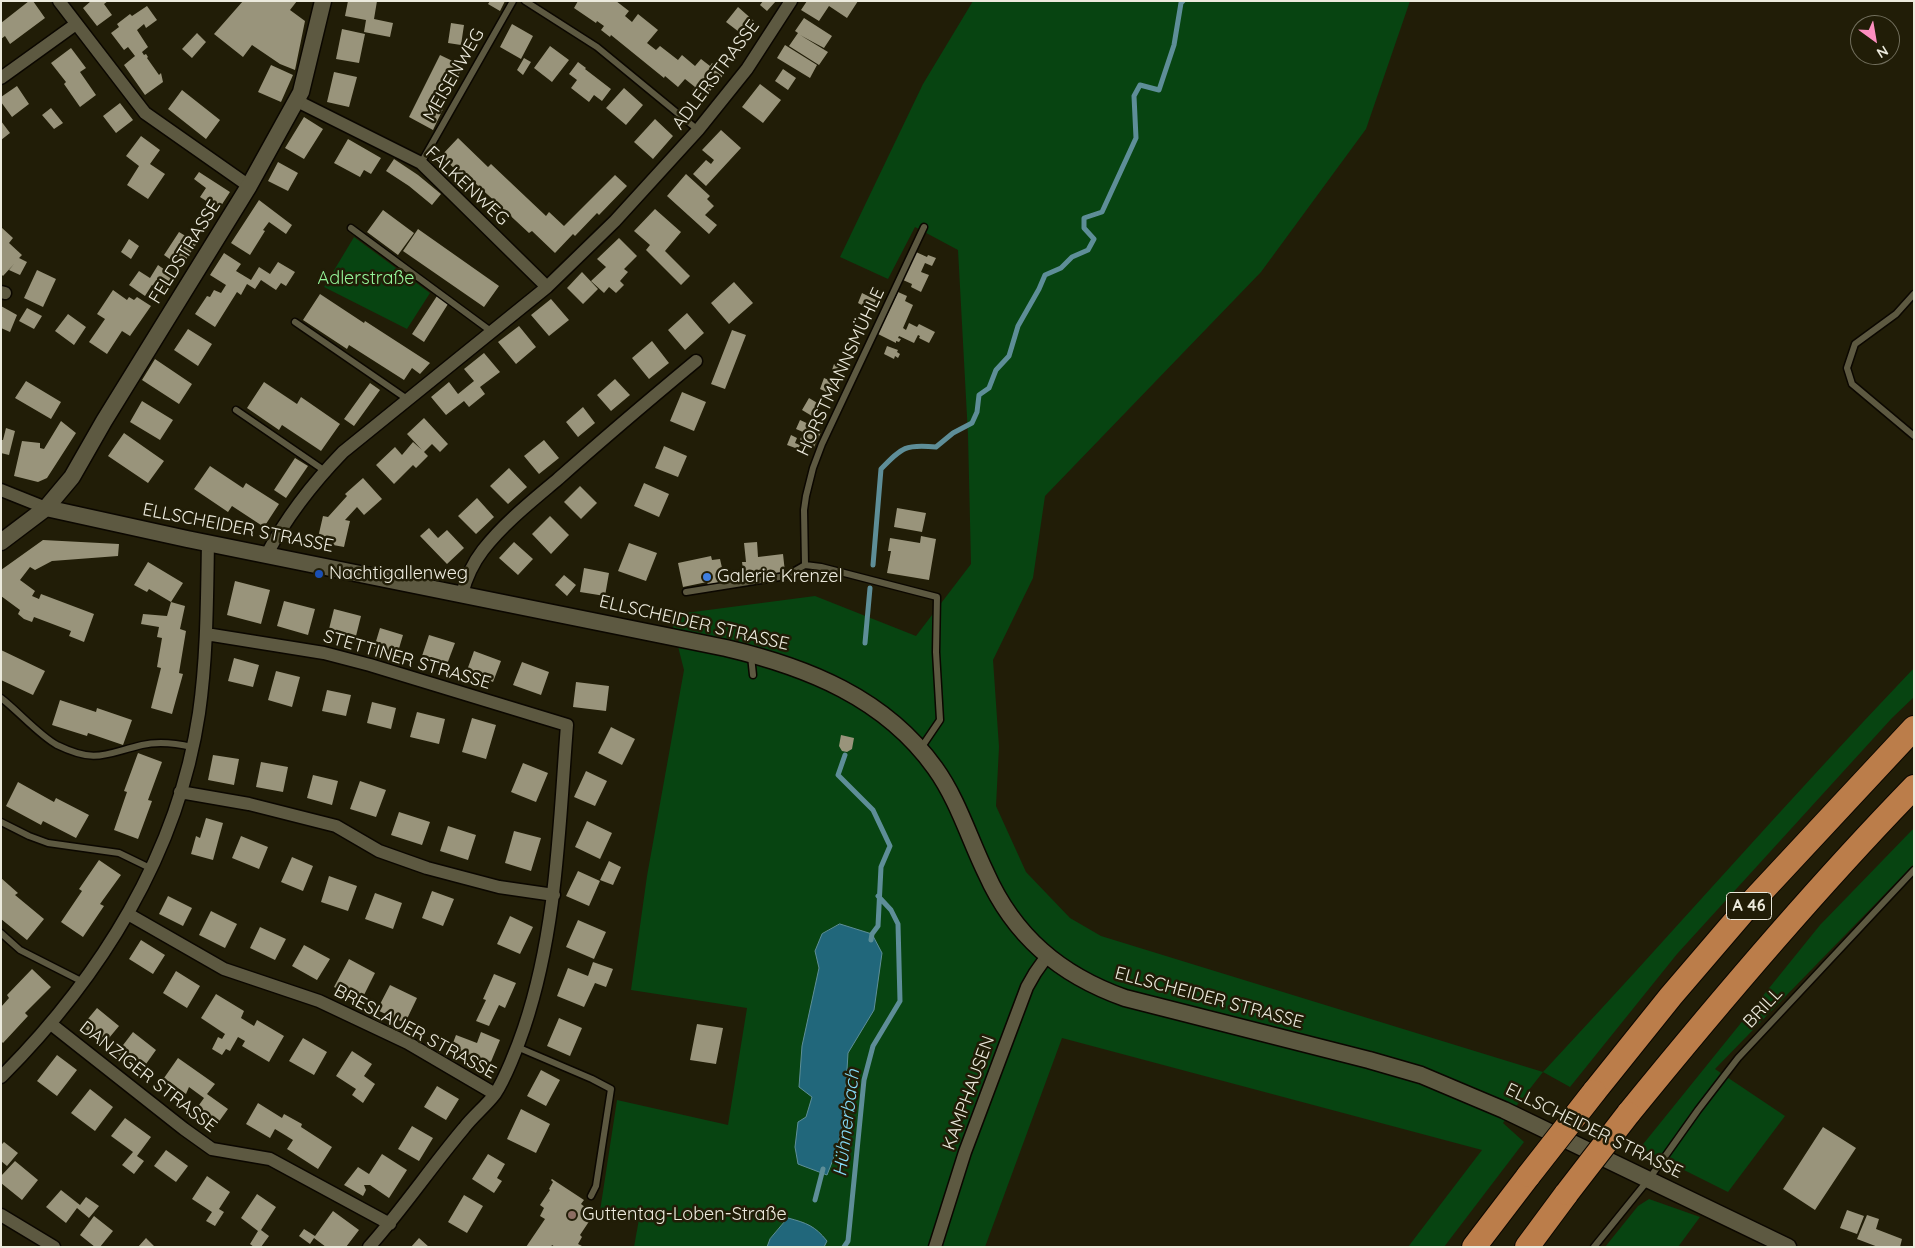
<!DOCTYPE html>
<meta charset="utf-8">
<style>
body{margin:0}
#map{position:relative;width:1915px;height:1248px;overflow:hidden;background:#211d07;font-family:Quicksand,sans-serif}
canvas{display:block}
.frame{position:absolute;inset:0;border:2px solid #eceadd;pointer-events:none}
.north{position:absolute;left:1850px;top:15px;width:50px;height:50px;box-sizing:border-box;background:#211d07;border:1px solid #726f5d;border-radius:50%;rotate:148deg;font-size:14px;font-weight:700;line-height:20px;text-align:center;color:#eceadd}
.north::after{content:'';display:block;margin:auto;width:18px;height:22px;background:#fd8ec0;clip-path:polygon(50% 0,100% 100%,50% 72%,0 100%)}
</style>
<div id="map">
<canvas width="1915" height="1248"></canvas>
<div class="frame"></div>
<div class="north">N</div>
</div>
<script>
const c = document.querySelector('canvas').getContext('2d');
c.lineJoin = 'round';
function fillPath(path, color) {
  c.fillStyle = color;
  c.fill(path, 'evenodd');
}
function strokePath(path, color, width, dash) {
  c.strokeStyle = color;
  c.lineWidth = width;
  c.lineCap = dash ? 'butt' : 'round';
  c.setLineDash(dash || []);
  c.stroke(path);
}
function write(font, color, halo, rows, align = 'center') {
  c.font = font + ' Quicksand,sans-serif';
  c.lineWidth = 5;
  c.setLineDash([]);
  c.textBaseline = 'middle';
  c.strokeStyle = halo;
  c.fillStyle = color;
  for (const [text, x, y, turn = 0] of rows) {
    c.save();
    c.translate(x, y);
    c.rotate((+turn || 0) * Math.PI / 180);
    c.textAlign = isNaN(turn) ? turn : align;
    if (halo) c.strokeText(text, 0, 0);
    c.fillText(text, 0, 0);
    c.restore();
  }
}
const green = new Path2D(`
 M973 1H1410L1366 129 1261 272 1045 496 1033 578 993 660 999 747 996 806 1026 872 1070 918 1101 936 1543 1072C1668 938 1788 800 1914 668V697L1892 718 1677 954 1570 1087 1543 1072 1503 1123 1524 1142 1444 1247H1408L1482 1150 1062 1038 985 1247H634L639 1219 600 1211 617 1100 728 1125 747 1008 631 990 647 876 684 670 670 615 815 596 916 636 971 564 968 435 958 250 915 227 888 279 840 257 923 84Z
 M354 237 430 293 407 329 324 287Z
 M1914 828V864L1715 1069 1785 1116 1728 1192 1640 1148 1820 925Z
 M1649 1199 1700 1217 1678 1247H1605L1638 1206Z`);
const water = new Path2D(`
 M840 924 872 934 882 953 874 1010 848 1053 844 1120 836 1152 827 1175 798 1164 795 1147 798 1122 806 1117 812 1097 799 1087 802 1046 819 968 815 951 822 934Z
 M788 1218C807 1223 815 1226 827 1241L824 1247H767L770 1239Z`);
const stream = new Path2D(`
 M873 565 881 469C902 447 906 444 936 447L953 433 972 423 977 412 979 395 989 388 996 370 1009 356 1018 326 1039 289 1045 275 1061 268 1072 257 1088 250 1094 239 1084 228V218L1102 212 1136 138 1134 96 1140 85 1159 90 1174 45 1181 3 1183 1
 M865 643 870 588
 M845 755 838 775 873 810 890 846 881 867 878 926 872 934 871 940
 M815 1200 823 1169
 M844 1247 848 1241 864 1080 873 1046 900 1001 898 924 891 910 878 896`);
const building = new Path2D(`
 M29 1H33L45 18 10 44 5 36 1 39V23Z
 M91 1H108L104 4 112 15 97 26 83 8Z
 M243 1H297L290 10 305 21 295 70 280 64 252 45 243 57 214 34Z
 M348 1H377L374 19 393 23 390 37 364 32 366 20 345 16Z
 M490 1H505L500 11 488 4Z
 M578 1H616L629 11 625 16 632 22 638 14 658 30 647 43 656 50 660 46 678 60 682 55 695 66 701 59 710 66 712 63 724 74 706 96 701 92 698 95 692 91 695 87 685 79 678 87 665 76 664 78 611 35 610 37 601 30 604 26 597 21 596 23 574 8Z
 M763 1H776L767 11 760 5Z
 M807 1H858L847 18 829 6 819 21 801 10Z
 M147 6 157 20 146 28 144 24 137 30 148 47 142 52 144 55 146 54 148 57 147 58 159 75 161 73 163 82 145 95 124 65 135 56 128 47 124 50 111 33 119 27 117 24 130 14 132 16Z
 M738 7 754 21 743 35 726 22Z
 M804 18 832 36 824 48 800 35 828 52 819 65 789 46 798 33 795 31Z
 M451 23 464 25 461 45 448 43Z
 M512 24 533 36 521 59 500 47Z
 M342 29 365 34 359 63 336 59Z
 M197 33 206 42 192 58 182 49Z
 M785 45 817 65 810 78 777 58Z
 M550 46 569 60 552 82 534 68Z
 M71 48 86 68 80 72 96 95 80 107 64 84 66 82 51 63Z
 M440 55 463 66 452 88 446 85 438 104 444 107 433 130 409 117Z
 M524 58 531 62 523 75 517 70Z
 M578 62 586 68 585 69 611 89 602 101 594 95 589 102 571 88 577 80 569 74Z
 M271 65 293 75 281 102 258 92Z
 M783 69 796 78 788 90 775 81Z
 M334 72 357 77 349 107 327 102Z
 M760 84 781 100 763 123 742 107Z
 M17 86 29 104 12 117 1 102V97Z
 M624 88 643 105 626 125 606 108Z
 M182 90 220 120 206 139 168 109Z
 M120 103 133 120 116 133 103 116Z
 M51 108 63 123 54 129 42 115Z
 M304 117 323 129 304 159 285 148Z
 M655 119 673 136 653 159 634 142Z
 M1 121 10 133 1 140Z
 M721 130 741 148 706 186 693 174 706 160 711 164 714 160 702 150Z
 M141 136 160 150 150 164 165 174 148 199 127 185 139 166 126 156Z
 M458 138 488 167 491 164 546 216 549 212 564 226 615 175 627 186 599 215 597 213 575 236 573 234 555 253 532 231 529 233 474 182 472 185 441 156Z
 M348 139 381 158 371 174 364 170 360 177 334 163Z
 M394 159 418 175 441 194 432 205 409 186 386 171Z
 M278 162 298 173 288 191 268 181Z
 M199 172 230 192 219 209 200 197 206 188 194 179Z
 M686 174 710 196 707 199 714 206 705 215 717 225 709 234 667 196Z
 M259 200 292 225 286 234 269 222 263 230 265 231 250 255 231 243Z
 M655 209 681 232 665 251 690 276 681 285 646 250 650 245 634 231Z
 M383 210 414 233 398 255 367 232Z
 M1 227 13 238 9 243 22 255 19 258 27 262 20 275 9 270 14 264 3 276 1 274Z
 M418 229 499 286 484 307 403 251Z
 M179 232 197 243 181 267 164 255Z
 M619 238 637 256 624 269 628 272 620 281 624 285 616 293 609 287 604 293 591 281 606 267 597 259Z
 M129 239 139 246 131 259 121 252Z
 M916 252 927 257 928 255 936 258 932 266 925 263 921 272 929 275 921 292 911 287 912 284 903 280Z
 M224 253 241 264 236 271 251 280 259 267 270 274 278 262 295 272 286 286 281 283 276 290 261 280 255 289 247 284 241 295 237 292 215 327 195 314 207 296 210 297 214 290 221 293 226 285 210 275Z
 M158 265 175 277 164 293 152 285 145 296 129 285 139 271 150 278Z
 M37 270 56 279 43 307 24 298Z
 M582 272 598 289 583 304 567 288Z
 M734 282 753 303 729 324 711 303Z
 M113 290 127 300 129 297 134 300 137 297 151 306 130 336 122 331 107 354 89 342 105 319 97 314Z
 M898 292 907 296 905 301 913 305 903 328 906 330 909 323 917 327 919 324 935 332 929 343 919 338 920 336 918 335 914 343 899 336 898 338 901 339 899 342 896 341V343L878 334Z
 M862 293 876 300 871 310 858 303Z
 M320 294 364 323 365 321 430 363 420 374 412 368 404 380 349 345 347 349 303 320Z
 M437 296 448 304 424 342 412 334Z
 M551 299 569 320 549 336 531 315Z
 M1 306 17 315 10 332 1 328Z
 M27 308 42 316 34 329 19 321Z
 M687 313 704 333 685 350 668 330Z
 M68 314 86 327 74 345 55 331Z
 M519 326 536 347 516 364 498 342Z
 M188 329 212 344 198 366 174 350Z
 M732 330 746 335 725 389 711 384Z
 M652 341 669 363 649 379 632 358Z
 M887 346 898 350 897 352 900 354 898 358 895 356 894 359 884 354Z
 M484 353 500 372 480 387 485 394 469 407 464 401 446 415 431 397 449 382 458 394 474 381 464 369Z
 M155 359 192 384 179 404 142 380Z
 M834 364 845 368 842 378 831 373Z
 M824 378 838 384 833 395 820 389Z
 M615 379 630 395 611 411 597 395Z
 M26 381 61 402 51 419 15 398Z
 M264 382 297 404 301 397 340 424 321 451 282 425 279 430 247 408Z
 M370 383 380 390 354 426 344 419Z
 M682 392 706 402 694 431 670 421Z
 M809 398 819 404 812 416 802 410Z
 M142 401 173 420 160 440 130 422Z
 M583 407 595 423 578 437 566 422Z
 M424 418 448 444 440 452 432 444 424 452 428 456 416 468 413 465 394 484 376 465 395 447 402 455 413 442 422 450 407 434Z
 M800 420 822 430 814 447 800 440 803 432 796 429Z
 M61 421 76 433 47 478 38 482 14 476 22 441 40 443V448L44 449Z
 M6 428 15 431 9 455 1 453V440H3Z
 M124 433 164 461 148 483 108 456Z
 M791 435 797 438 795 443 800 445 798 449 787 445Z
 M544 440 559 458 539 474 524 456Z
 M664 446 687 456 678 477 655 468Z
 M295 458 308 466 286 498 274 490Z
 M210 466 243 488 246 483 279 504 264 527 232 506 228 512 194 489Z
 M509 468 527 487 508 504 490 486Z
 M363 478 382 499 364 515 357 507 345 520 350 521 344 547 317 542 323 516 328 517 347 496 345 494Z
 M644 483 669 494 659 517 634 506Z
 M580 486 597 503 581 519 564 502Z
 M477 498 494 517 476 534 458 516Z
 M897 508 926 513 922 532 894 527Z
 M550 516 569 535 551 554 532 534Z
 M429 528 438 538 447 530 464 548 447 564 420 536Z
 M921 536 936 539 929 580 887 573 891 551H888L890 538 920 543Z
 M43 540 119 544 118 556 52 561 35 570 30 567 20 580 35 591 32 596 39 599 41 594 94 614 84 642 69 636 71 631 34 617 32 622 24 619 18 614 20 610 1 596V570Z
 M514 542 533 559 518 575 499 558Z
 M757 542 758 557 783 554 785 572 744 576 742 562H746L744 543Z
 M629 543 657 553 646 581 618 571Z
 M711 556 712 560 720 559 725 581 708 585 707 582 683 587 678 563Z
 M148 562 183 583 171 602 185 606 180 629 186 631 179 673 183 674 172 714 151 708 161 668 157 667 162 638 157 637 159 627 141 624 143 614 167 616 171 602 149 589 147 592 134 585Z
 M584 568 609 573 605 596 580 592Z
 M564 575 576 585 567 596 555 585Z
 M235 581 270 590 261 624 227 615Z
 M284 601 315 609 308 635 277 626Z
 M334 609 361 616 355 640 328 633Z
 M380 628 403 635 397 655 374 648Z
 M429 635 455 643 446 667 421 659Z
 M1 650 45 671 33 695 1 680Z
 M474 651 501 661 493 682 466 673Z
 M234 658 259 665 253 687 228 681Z
 M522 662 549 672 541 695 513 685Z
 M276 671 300 677 292 707 268 700Z
 M576 682 609 686 606 711 573 707Z
 M327 690 351 695 346 716 322 711Z
 M60 700 96 712 97 708 132 720 123 745 88 733 87 736 52 725Z
 M372 702 396 708 391 729 367 723Z
 M417 712 445 719 439 744 410 737Z
 M472 718 496 725 486 759 462 752Z
 M611 727 635 739 622 765 598 753Z
 M841 735 854 738 852 749 847 752 842 751 839 746Z
 M138 753 162 762 148 800 152 801 138 839 114 830 127 792 124 791Z
 M213 755 239 759 234 785 208 780Z
 M261 762 288 767 283 792 256 787Z
 M523 763 548 773 536 802 511 792Z
 M586 771 607 781 595 806 574 797Z
 M313 775 338 781 332 805 307 798Z
 M360 781 386 790 376 817 350 809Z
 M18 782 54 802 56 798 89 815 76 838 43 821 41 825 6 806Z
 M399 812 430 822 422 845 391 835Z
 M206 818 223 823 213 860 191 854 196 836 200 838Z
 M587 821 612 833 600 859 575 847Z
 M448 826 476 835 468 860 440 851Z
 M514 831 541 838 531 871 505 863Z
 M241 836 268 847 259 869 232 858Z
 M292 857 313 866 303 891 281 882Z
 M99 860 121 875 100 904 104 906 83 937 61 922 82 891 79 889Z
 M609 861 621 867 613 885 600 880Z
 M578 871 600 881 589 906 566 896Z
 M329 876 357 886 348 911 321 902Z
 M1 878 18 893 15 895 44 919 27 940 1 919Z
 M432 891 454 899 443 926 422 918Z
 M375 893 402 903 393 929 365 919Z
 M168 896 192 908 183 926 159 914Z
 M211 911 237 924 225 948 199 935Z
 M510 916 533 927 520 954 497 944Z
 M578 920 606 932 594 959 566 947Z
 M260 927 286 939 275 960 250 948Z
 M141 940 165 955 153 974 129 959Z
 M304 945 330 959 317 980 292 966Z
 M349 959 375 973 361 1001 334 987Z
 M593 962 613 969 606 987 595 983 584 1007 557 996 568 968 588 976Z
 M32 969 51 987 25 1013 28 1016 3 1043 1 1041V1007L9 998 7 995Z
 M176 971 200 986 187 1008 163 993Z
 M494 974 516 983 505 1008 499 1005 489 1026 476 1021 486 1000 483 999Z
 M390 985 417 998 405 1023 377 1010Z
 M216 994 244 1011 241 1018 254 1026 257 1020 284 1036 269 1062 242 1046 245 1041 238 1037 230 1051 226 1049 222 1055 212 1049 218 1037 222 1039 225 1034 201 1018Z
 M97 1008 119 1026 104 1044 82 1026Z
 M559 1018 582 1028 570 1056 547 1046Z
 M697 1024 723 1028 716 1064 690 1060Z
 M133 1032 156 1050 141 1071 117 1053Z
 M481 1032 500 1040 490 1064 451 1048 456 1035 477 1043Z
 M303 1038 327 1052 314 1075 289 1061Z
 M352 1051 372 1064 364 1076 375 1084 363 1103 352 1095 356 1089 336 1076Z
 M57 1055 77 1070 57 1096 37 1081Z
 M178 1058 215 1084 207 1094 228 1109 215 1127 194 1112 204 1098 189 1087 186 1094 164 1078Z
 M541 1070 560 1080 546 1106 527 1096Z
 M437 1086 459 1099 446 1120 424 1107Z
 M90 1089 113 1107 95 1131 71 1113Z
 M258 1103 282 1118 284 1114 302 1124 301 1127 332 1147 318 1169 287 1149 293 1140 275 1129 270 1138 246 1124Z
 M521 1109 550 1124 536 1153 507 1139Z
 M125 1118 151 1137 137 1156 144 1161 134 1174 122 1165 133 1152 111 1136Z
 M412 1126 433 1138 419 1161 398 1149Z
 M1823 1127 1856 1148 1815 1210 1783 1189Z
 M4 1142 18 1153 7 1166 1 1161V1145Z
 M166 1150 188 1166 176 1182 154 1166Z
 M382 1154 407 1170 389 1198 370 1185H364L366 1190 363 1196 344 1185 358 1167 369 1174Z
 M488 1154 505 1164 497 1178 502 1181 494 1193 472 1179Z
 M15 1161 38 1180 22 1200 1 1183V1176Z
 M207 1176 230 1192 219 1209 224 1212 215 1226 206 1221 212 1212 192 1199Z
 M552 1179 584 1200 581 1204 594 1214 580 1235 582 1237 578 1244 584 1247H555L552 1245 551 1247H526L545 1219 540 1216 544 1208 540 1205 550 1190 549 1189 553 1182 551 1180Z
 M61 1190 80 1205 86 1197 99 1206 89 1218 77 1208 66 1223 46 1207Z
 M257 1194 276 1207 261 1230 269 1236 261 1247H254L250 1244 258 1231 241 1218Z
 M464 1195 483 1206 467 1233 448 1222Z
 M1847 1210 1864 1216 1857 1234 1840 1228Z
 M333 1211 359 1230 346 1247H326L314 1238 310 1244 299 1236 304 1229 315 1236Z
 M1867 1215 1879 1219 1876 1229 1902 1239 1900 1247H1878L1857 1239Z
 M94 1216 113 1231 100 1247H95L80 1235Z
 M146 1238 155 1247H138Z
 M419 1238 429 1247H411Z`);
const service = new Path2D(`
 M525 1 597 47 698 130
 M421 163 513 1
 M351 228 492 332
 M1914 294 1896 314 1855 344 1847 368 1852 384 1914 436
 M295 322 407 399
 M236 410 325 471
 M805 565 804 510 806 496 813 468 822 444 924 227
 M686 592 786 576 805 565 821 567 937 597 936 652 940 720 921 748
 M751 656 753 675
 M1 698C18 711 40 736 57 745 96 764 105 754 142 745 159 741 175 743 192 747
 M1 822 29 836 48 843 119 853 152 869
 M1 933 20 950 83 982
 M517 1047 592 1079 611 1089 596 1186 591 1196
 M1594 1247 1649 1179 1698 1110 1738 1058 1914 870`);
const minor = new Path2D(`
 M59 1 145 113 249 186
 M1 78 76 24
 M297 101 421 163 547 287
 M1 292 5 293
 M1 490 46 508
 M267 554C287 516 313 483 343 452L547 287 615 221 698 130 747 69 791 1
 M462 594C466 578 473 563 483 550 504 523 532 501 558 479 603 439 649 400 696 361
 M206 634 324 653 370 665 567 725C559 827 557 930 524 1028 518 1046 505 1079 495 1094 486 1106 473 1116 464 1128 431 1167 403 1209 369 1247
 M180 792 249 804 336 826 379 851 427 868 499 887 554 895
 M128 914 224 969 319 1001 408 1043 495 1094
 M51 1024 184 1129 212 1149 270 1159 390 1224
 M1 1077C100 978 178 854 199 713 207 657 207 599 208 542
 M1 1215 54 1247
 M935 1247 965 1152 1027 987 1035 973 1047 956`);
const tertiary = new Path2D(`
 M46 508 187 539 726 648C807 667 885 698 935 768 958 800 969 838 986 873 1014 936 1060 975 1125 998L1369 1060 1421 1075 1504 1110 1788 1247
 M1 542 46 508 72 477 104 421 249 186 301 92 323 1`);
const motorway = new Path2D(`
 M1594 1092 1671 996 1749 905 1914 728
 M1628 1114C1719 1002 1813 891 1914 787
 M1474 1247 1529 1175
 M1527 1247 1567 1193`);
const motorwayBridge = new Path2D(`
 M1529 1175 1594 1092
 M1567 1193 1628 1114`);
const markers = [
 [319,574,5,"#1a4fb4"],
 [707,577,5,"#3f7fe0"],
 [572,1215,5,"#8d6e63"]
];
const shields = [
 [1749,906,45]
];
const shieldNames = [
 ["A 46",1749,906]
];
const streetNames = [
 ["MEISENWEG",454,75,-60],
 ["ADLERSTRASSE",716,75,-53],
 ["FALKENWEG",467,186,43],
 ["FELDSTRASSE",185,252,-58],
 ["HORSTMANNSMÜHLE",841,372,-65],
 ["ELLSCHEIDER STRASSE",238,528,11],
 ["ELLSCHEIDER STRASSE",694,623,13],
 ["STETTINER STRASSE",407,660,16],
 ["ELLSCHEIDER STRASSE",1209,998,15],
 ["BRILL",1763,1008,-47],
 ["BRESLAUER STRASSE",415,1032,28],
 ["DANZIGER STRASSE",148,1077,38],
 ["KAMPHAUSEN",969,1093,-70],
 ["ELLSCHEIDER STRASSE",1594,1131,26]
];
const parkNames = [
 ["Adlerstraße",366,279]
];
const poiNames = [
 ["Nachtigallenweg",329,574],
 ["Galerie Krenzel",717,577],
 ["Guttentag-Loben-Straße",582,1215]
];
const waterNames = [
 ["Hühnerbach",847,1123,-83]
];
fillPath(green, '#074411');
fillPath(water, '#21677b');
strokePath(water, '#5e8e98', 1);
strokePath(stream, '#5e8e98', 5);
fillPath(building, '#99947b');
strokePath(service, '#0b0700', 9);
strokePath(minor, '#0b0700', 15);
strokePath(tertiary, '#0b0700', 19);
strokePath(motorway, '#0b0700', 26);
strokePath(service, '#5d5941', 6);
strokePath(minor, '#5d5941', 12);
strokePath(tertiary, '#5d5941', 16);
strokePath(motorway, '#bb7d4a', 24);
strokePath(motorwayBridge, '#0b0700', 26, []);
strokePath(motorwayBridge, '#bb7d4a', 24);
for (const [x, y, r, color] of markers) {
  const dot = new Path2D();
  dot.arc(x, y, r, 0, 2 * Math.PI);
  c.fillStyle = color;
  c.fill(dot);
  strokePath(dot, '#211d07', 2);
}
for (const [x, y, w] of shields) {
  const box = new Path2D();
  box.roundRect(x - w / 2, y - 13.5, w, 27, 4);
  c.fillStyle = '#211d07';
  c.fill(box);
  strokePath(box, '#eceadd', 1);
}
write('bold 16px', '#eceadd', null, shieldNames);
write('18px', '#eceadd', '#211d07', streetNames);
write('18px', '#96f79b', '#211d07', parkNames);
write('18px', '#eceadd', '#211d07', poiNames, 'left');
write('italic 19px', '#85dcf9', '#211d07', waterNames);
</script>
